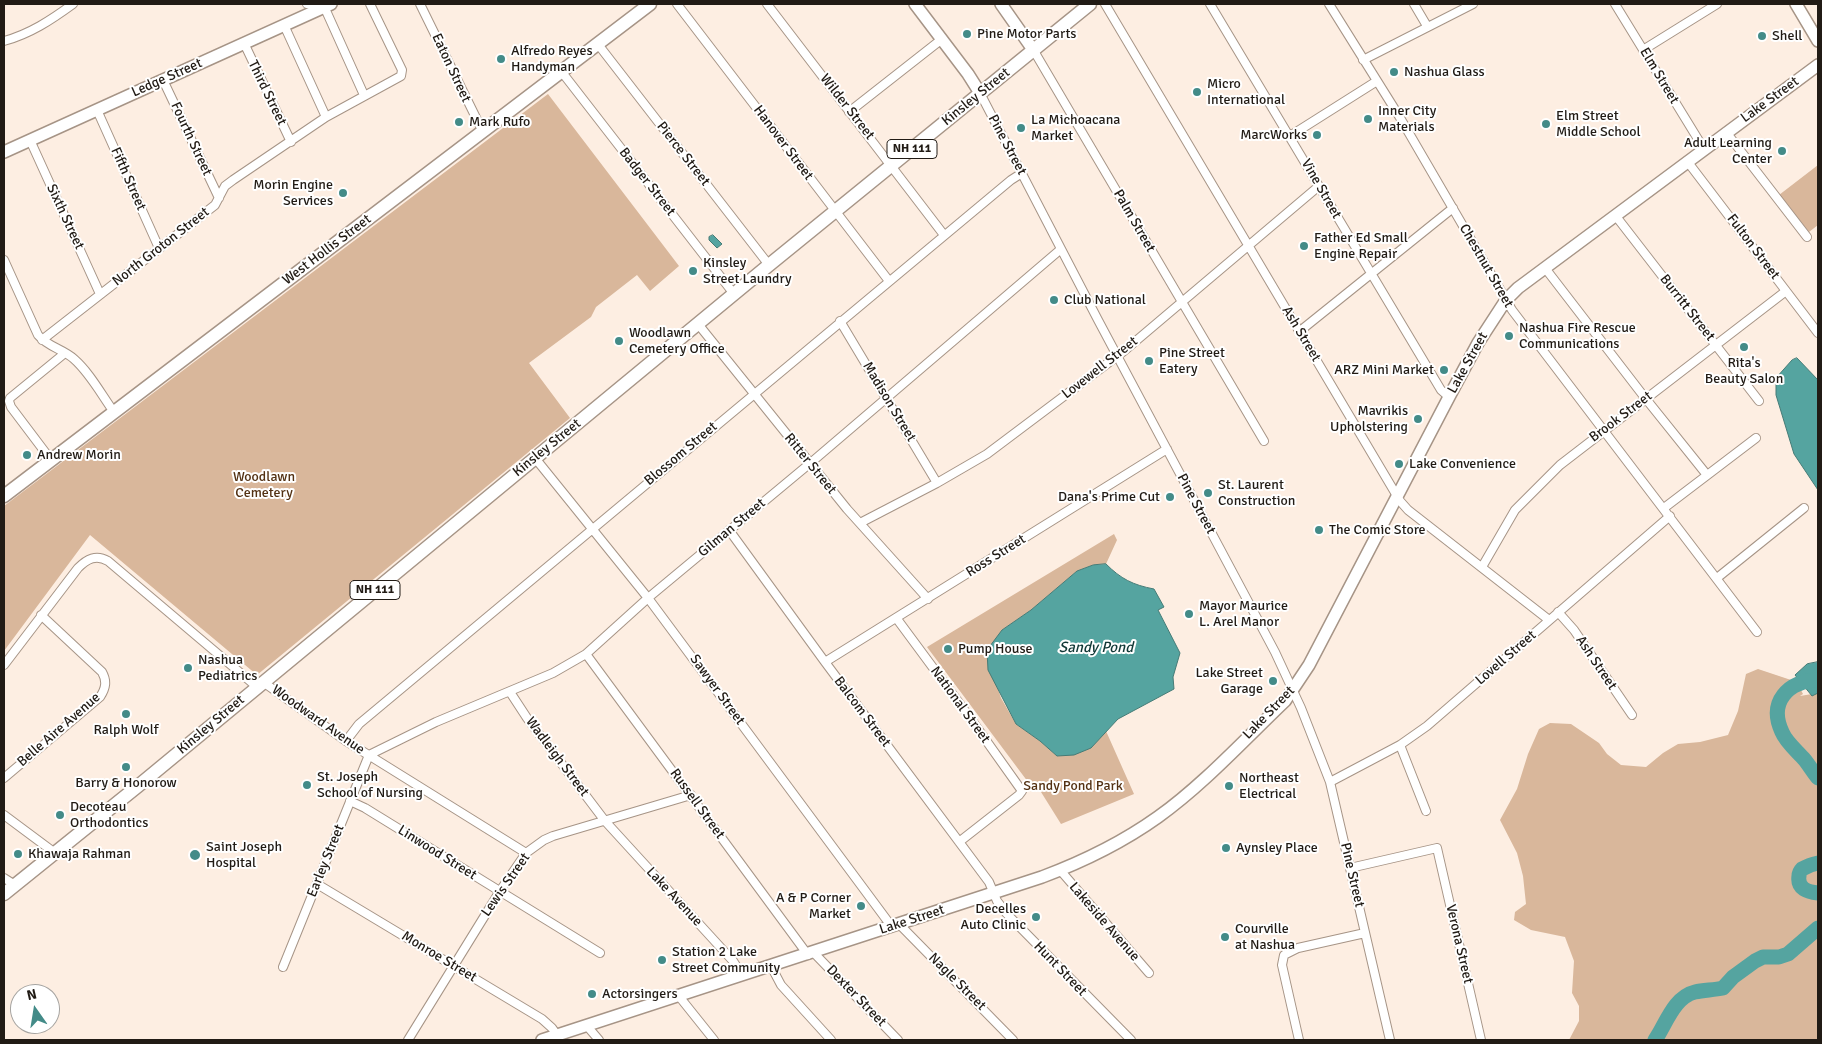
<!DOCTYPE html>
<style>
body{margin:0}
#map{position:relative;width:1822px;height:1044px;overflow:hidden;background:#fdeee2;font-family:Signika,sans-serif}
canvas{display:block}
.frame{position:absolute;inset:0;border:5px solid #211b15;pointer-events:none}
.north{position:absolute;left:10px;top:984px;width:50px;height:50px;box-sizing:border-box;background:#fff;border:1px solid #a6a4a1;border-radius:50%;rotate:347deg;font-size:14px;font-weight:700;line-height:20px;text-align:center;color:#211b15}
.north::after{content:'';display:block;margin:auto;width:18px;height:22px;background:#438b88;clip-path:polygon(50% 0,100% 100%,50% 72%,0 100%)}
</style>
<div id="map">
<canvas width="1822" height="1044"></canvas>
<div class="frame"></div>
<div class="north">N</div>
</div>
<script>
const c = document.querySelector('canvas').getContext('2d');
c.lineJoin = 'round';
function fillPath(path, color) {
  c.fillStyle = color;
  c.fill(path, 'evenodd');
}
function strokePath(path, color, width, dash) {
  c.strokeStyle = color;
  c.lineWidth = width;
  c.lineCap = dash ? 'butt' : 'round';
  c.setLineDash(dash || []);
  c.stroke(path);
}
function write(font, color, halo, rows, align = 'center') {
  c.font = font + ' Signika,sans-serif';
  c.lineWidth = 4;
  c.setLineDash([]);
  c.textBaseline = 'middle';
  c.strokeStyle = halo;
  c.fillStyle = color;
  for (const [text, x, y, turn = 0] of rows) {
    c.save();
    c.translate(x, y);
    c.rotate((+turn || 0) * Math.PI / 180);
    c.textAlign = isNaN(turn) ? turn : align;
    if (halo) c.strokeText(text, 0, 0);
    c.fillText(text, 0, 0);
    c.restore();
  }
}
const green = new Path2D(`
 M548 94 679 266 650 291 637 275 596 307 591 317 529 363 570 418 257 675 90 535 4 651V506Z
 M1818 165V225L1809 232 1779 195Z
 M1114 534 1117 540 1106 564 1093 565 1077 571 1031 610 1002 630 997 686 1001 698 1016 724 1040 741 1057 756 1091 748 1106 731 1134 794 1061 824 1036 784 1028 782 927 647Z
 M1758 669 1797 682 1803 694 1800 696 1818 693V1040H1569L1579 1021V1006L1572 993 1574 961 1565 937 1531 930 1514 920 1515 912 1526 904 1523 876 1517 853 1500 820 1517 789 1528 754 1539 729 1550 723 1571 724 1599 743 1607 754 1621 765 1646 767 1663 753 1678 744 1700 742 1728 735 1738 711 1746 674Z`);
const water = new Path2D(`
 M713 235 722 244 717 248 709 240V237Z
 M1797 358 1818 380V490L1794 454 1776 395V378L1792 360Z
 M1106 564C1121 579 1133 585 1154 589L1164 607 1158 610 1180 653 1173 677 1174 689 1118 719 1091 748 1074 755 1057 756 1040 741 1016 724 988 670 987 650 1002 630 1031 610 1077 571 1093 565Z
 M1818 662V693L1812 696 1795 675 1807 664Z`);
const river = new Path2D(`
 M1818 680C1788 681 1768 702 1782 732 1786 742 1797 751 1804 759 1809 765 1813 772 1818 778
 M1818 863C1813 864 1807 866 1802 869 1800 871 1799 873 1799 876 1797 889 1808 892 1818 893
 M1655 1040C1666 1024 1674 997 1695 992 1704 990 1714 990 1723 988L1733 977 1755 961 1763 957H1779L1788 954 1818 928`);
const street = new Path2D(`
 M307 4 323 7
 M323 4 364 95
 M420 4 483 132
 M677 4 889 281
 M767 4 944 235
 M1105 4 1400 501 1408 510 1549 620
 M1210 4 1441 390 1449 397
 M1329 4 1399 116 1512 310 1757 632
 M1414 4 1427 26
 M1615 4 1704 149
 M284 25 326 117
 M4 41C30 34 51 20 73 4
 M244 43 291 142
 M597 43 769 265
 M1643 50 1717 4
 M1034 51 1264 441
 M1363 60 1473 4
 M561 71 734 294
 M163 80 219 198
 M980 93 1098 320 1275 652 1301 708 1330 782 1390 1040
 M97 110 159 248
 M849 112 942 39
 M1726 132 1807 237
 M1290 136 1377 81
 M30 140 100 294
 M1687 161 1818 333
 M1615 215 1759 401
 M4 260 38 335C48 347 63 349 74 359 90 373 101 394 114 412
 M1545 268 1642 394 1707 475
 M840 321 937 483
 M698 324 847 509 928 599
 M1300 331 1453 208
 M42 340 215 205 225 186 233 180 326 117 401 76 402 70 370 4
 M535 458 648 598 892 927
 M51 460 11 407 9 401 10 398 65 353
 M1664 508 1756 438
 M860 523 937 483 987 454 1124 351 1319 186
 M729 530 825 662 989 882 997 901 1007 914 1131 1040
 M1482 567 1515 510 1560 465 1786 291
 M1717 578 1804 508
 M1558 612 1574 630 1632 715
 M897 619 968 715 1022 791 1019 795 959 842
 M586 654 808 955
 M825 662 1167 449
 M4 665 78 568C87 559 96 554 108 561L257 687
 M263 682 346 741 526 853
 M510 692 527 718 605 821 733 961 742 975
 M346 741 359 724 1011 180 1022 173
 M1400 745 1426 811
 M4 778 100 697C106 688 107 681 102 672L41 615
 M1330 782 1400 745 1427 726 1670 516
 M350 801 365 808 600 953
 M4 815 55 853
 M1350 868 1437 848 1481 1040
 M1060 870 1149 973
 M4 878 15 885
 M317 884 542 1019 552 1028 557 1035
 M900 925 1013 1040
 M814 953 898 1040
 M771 966 781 985 831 1040
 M283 967 369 755 436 722 553 673 586 654 648 598 814 460 1061 249
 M678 995 714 1040
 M587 1026 599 1040
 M408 1040 500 891 526 853 544 840 553 836 691 795
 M1299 1040 1282 965 1284 955 1298 948 1365 933`);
const secondary = new Path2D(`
 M915 4 968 74 980 93
 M1001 4 1034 51
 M1796 4 1818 41
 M4 152 331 4
 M542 1040 1042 877C1082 862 1123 842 1158 817 1203 785 1245 739 1285 701L1309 665 1449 397 1478 343 1506 300 1518 288 1818 65`);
const primary = new Path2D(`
 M4 496 650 4
 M4 894 138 786 769 265 1090 4`);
const markers = [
 [967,34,5,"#438b88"],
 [1762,36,5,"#438b88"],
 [501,59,5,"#438b88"],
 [1394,72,5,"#438b88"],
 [1197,92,5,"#438b88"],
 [1368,119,5,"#438b88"],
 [459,122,5,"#438b88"],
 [1546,124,5,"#438b88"],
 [1021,128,5,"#438b88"],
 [1317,135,5,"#438b88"],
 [1782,151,5,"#438b88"],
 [343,193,5,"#438b88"],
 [1304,246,5,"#438b88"],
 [693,271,5,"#438b88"],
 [1054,300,5,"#438b88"],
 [1509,336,5,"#438b88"],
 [619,341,5,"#438b88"],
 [1744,347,5,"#438b88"],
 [1149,361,5,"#438b88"],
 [1444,370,5,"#438b88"],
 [1418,419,5,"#438b88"],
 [27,455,5,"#438b88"],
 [1399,464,5,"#438b88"],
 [1208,493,5,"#438b88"],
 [1170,497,5,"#438b88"],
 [1319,530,5,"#438b88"],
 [1189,614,5,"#438b88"],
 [948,649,5,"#438b88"],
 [188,668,5,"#438b88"],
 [1273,681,5,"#438b88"],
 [126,714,5,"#438b88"],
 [126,767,5,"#438b88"],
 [307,785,5,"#438b88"],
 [1229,786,5,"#438b88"],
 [60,815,5,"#438b88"],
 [1226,848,5,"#438b88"],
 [18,854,5,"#438b88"],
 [195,855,6,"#438b88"],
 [861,906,5,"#438b88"],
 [1036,917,5,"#438b88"],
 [1225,937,5,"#438b88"],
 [662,960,5,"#438b88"],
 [592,994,5,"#438b88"]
];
const shields = [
 [912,149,50],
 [375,590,50]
];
const shieldNames = [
 ["NH 111",912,149],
 ["NH 111",375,590]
];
const poiNames = [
 ["Pine Motor Parts",977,34],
 ["Shell",1772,36],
 ["Alfredo Reyes",511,51],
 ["Handyman",511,67],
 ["Nashua Glass",1404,72],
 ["Micro",1207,84],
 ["International",1207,100],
 ["Inner City",1378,111],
 ["Materials",1378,127],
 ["Elm Street",1556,116],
 ["Middle School",1556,132],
 ["La Michoacana",1031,120],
 ["Market",1031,136],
 ["Mark Rufo",469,122],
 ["MarcWorks",1307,135,"right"],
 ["Adult Learning",1772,143,"right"],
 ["Center",1772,159,"right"],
 ["Morin Engine",333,185,"right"],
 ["Services",333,201,"right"],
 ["Father Ed Small",1314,238],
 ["Engine Repair",1314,254],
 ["Kinsley",703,263],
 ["Street Laundry",703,279],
 ["Club National",1064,300],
 ["Nashua Fire Rescue",1519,328],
 ["Communications",1519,344],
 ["Woodlawn",629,333],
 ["Cemetery Office",629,349],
 ["Pine Street",1159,353],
 ["Eatery",1159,369],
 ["Rita's",1744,363,"center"],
 ["Beauty Salon",1744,379,"center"],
 ["ARZ Mini Market",1434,370,"right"],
 ["Mavrikis",1408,411,"right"],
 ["Upholstering",1408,427,"right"],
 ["Andrew Morin",37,455],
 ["Lake Convenience",1409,464],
 ["St. Laurent",1218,485],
 ["Construction",1218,501],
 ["Dana's Prime Cut",1160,497,"right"],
 ["The Comic Store",1329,530],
 ["Mayor Maurice",1199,606],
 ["L. Arel Manor",1199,622],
 ["Pump House",958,649],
 ["Nashua",198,660],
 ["Pediatrics",198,676],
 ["Lake Street",1263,673,"right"],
 ["Garage",1263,689,"right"],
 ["Ralph Wolf",126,730,"center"],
 ["St. Joseph",317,777],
 ["School of Nursing",317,793],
 ["Northeast",1239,778],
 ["Electrical",1239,794],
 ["Barry & Honorow",126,783,"center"],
 ["Decoteau",70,807],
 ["Orthodontics",70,823],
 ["Saint Joseph",206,847],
 ["Hospital",206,863],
 ["Aynsley Place",1236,848],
 ["Khawaja Rahman",28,854],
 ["A & P Corner",851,898,"right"],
 ["Market",851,914,"right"],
 ["Decelles",1026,909,"right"],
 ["Auto Clinic",1026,925,"right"],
 ["Courville",1235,929],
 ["at Nashua",1235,945],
 ["Station 2 Lake",672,952],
 ["Street Community",672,968],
 ["Actorsingers",602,994]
];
const streetNames = [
 ["Eaton Street",451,68,65],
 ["Elm Street",1659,76,59],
 ["Ledge Street",167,78,-24],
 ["Third Street",267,93,64],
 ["Kinsley Street",976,97,-39],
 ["Lake Street",1770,100,-36],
 ["Wilder Street",847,107,52],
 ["Fourth Street",191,139,65],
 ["Hanover Street",783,143,53],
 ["Pine Street",1007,145,62],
 ["Pierce Street",683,154,52],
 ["Fifth Street",128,179,66],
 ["Badger Street",647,182,52],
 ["Vine Street",1321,189,60],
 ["Sixth Street",65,217,65],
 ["Palm Street",1134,221,60],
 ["North Groton Street",161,247,-38],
 ["Fulton Street",1753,247,53],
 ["West Hollis Street",327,250,-37],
 ["Chestnut Street",1486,266,60],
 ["Burritt Street",1687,308,52],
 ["Ash Street",1301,334,59],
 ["Lake Street",1468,363,-61],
 ["Lovewell Street",1100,368,-38],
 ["Madison Street",889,402,59],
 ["Brook Street",1621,417,-37],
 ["Kinsley Street",547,448,-39],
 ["Blossom Street",681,454,-40],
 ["Ritter Street",810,464,51],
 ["Pine Street",1196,504,62],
 ["Gilman Street",732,528,-40],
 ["Ross Street",996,556,-32],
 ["Lovell Street",1506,658,-41],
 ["Ash Street",1596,663,56],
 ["Sawyer Street",717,690,54],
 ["National Street",960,705,54],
 ["Balcom Street",862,712,53],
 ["Lake Street",1269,713,-46],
 ["Woodward Avenue",318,720,35],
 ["Kinsley Street",211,725,-40],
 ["Belle Aire Avenue",59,730,-41],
 ["Wadleigh Street",557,757,53],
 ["Russell Street",697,804,54],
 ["Linwood Street",437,853,32],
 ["Earley Street",326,861,-68],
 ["Pine Street",1352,875,77],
 ["Lewis Street",506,885,-55],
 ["Lake Avenue",674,897,47],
 ["Lake Street",912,920,-18],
 ["Lakeside Avenue",1104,922,49],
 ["Verona Street",1459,944,77],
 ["Monroe Street",439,957,31],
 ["Hunt Street",1060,969,46],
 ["Nagle Street",957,982,45],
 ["Dexter Street",856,996,46]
];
const parkNames = [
 ["Woodlawn",264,477],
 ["Cemetery",264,493],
 ["Sandy Pond Park",1073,786]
];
const waterNames = [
 ["Sandy Pond",1096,648]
];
fillPath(green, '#d9b79b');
fillPath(water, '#55a4a0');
strokePath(water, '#457b76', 1);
strokePath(river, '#55a4a0', 15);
strokePath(street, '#a69486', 10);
strokePath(secondary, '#a69486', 14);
strokePath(primary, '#a69486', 15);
strokePath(street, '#fff', 8);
strokePath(secondary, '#fff', 11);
strokePath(primary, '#fff', 12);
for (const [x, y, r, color] of markers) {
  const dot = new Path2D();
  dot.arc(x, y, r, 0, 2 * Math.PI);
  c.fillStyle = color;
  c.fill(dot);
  strokePath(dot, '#fff', 2);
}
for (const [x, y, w] of shields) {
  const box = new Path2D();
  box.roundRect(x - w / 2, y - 9.5, w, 19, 4);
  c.fillStyle = '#fff';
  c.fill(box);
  strokePath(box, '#211b15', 1);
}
write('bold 12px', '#211b15', null, shieldNames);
write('14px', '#211b15', '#fff', poiNames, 'left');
write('14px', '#211b15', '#fff', streetNames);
write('14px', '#533113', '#fff', parkNames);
write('italic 15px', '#113836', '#fff', waterNames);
</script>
